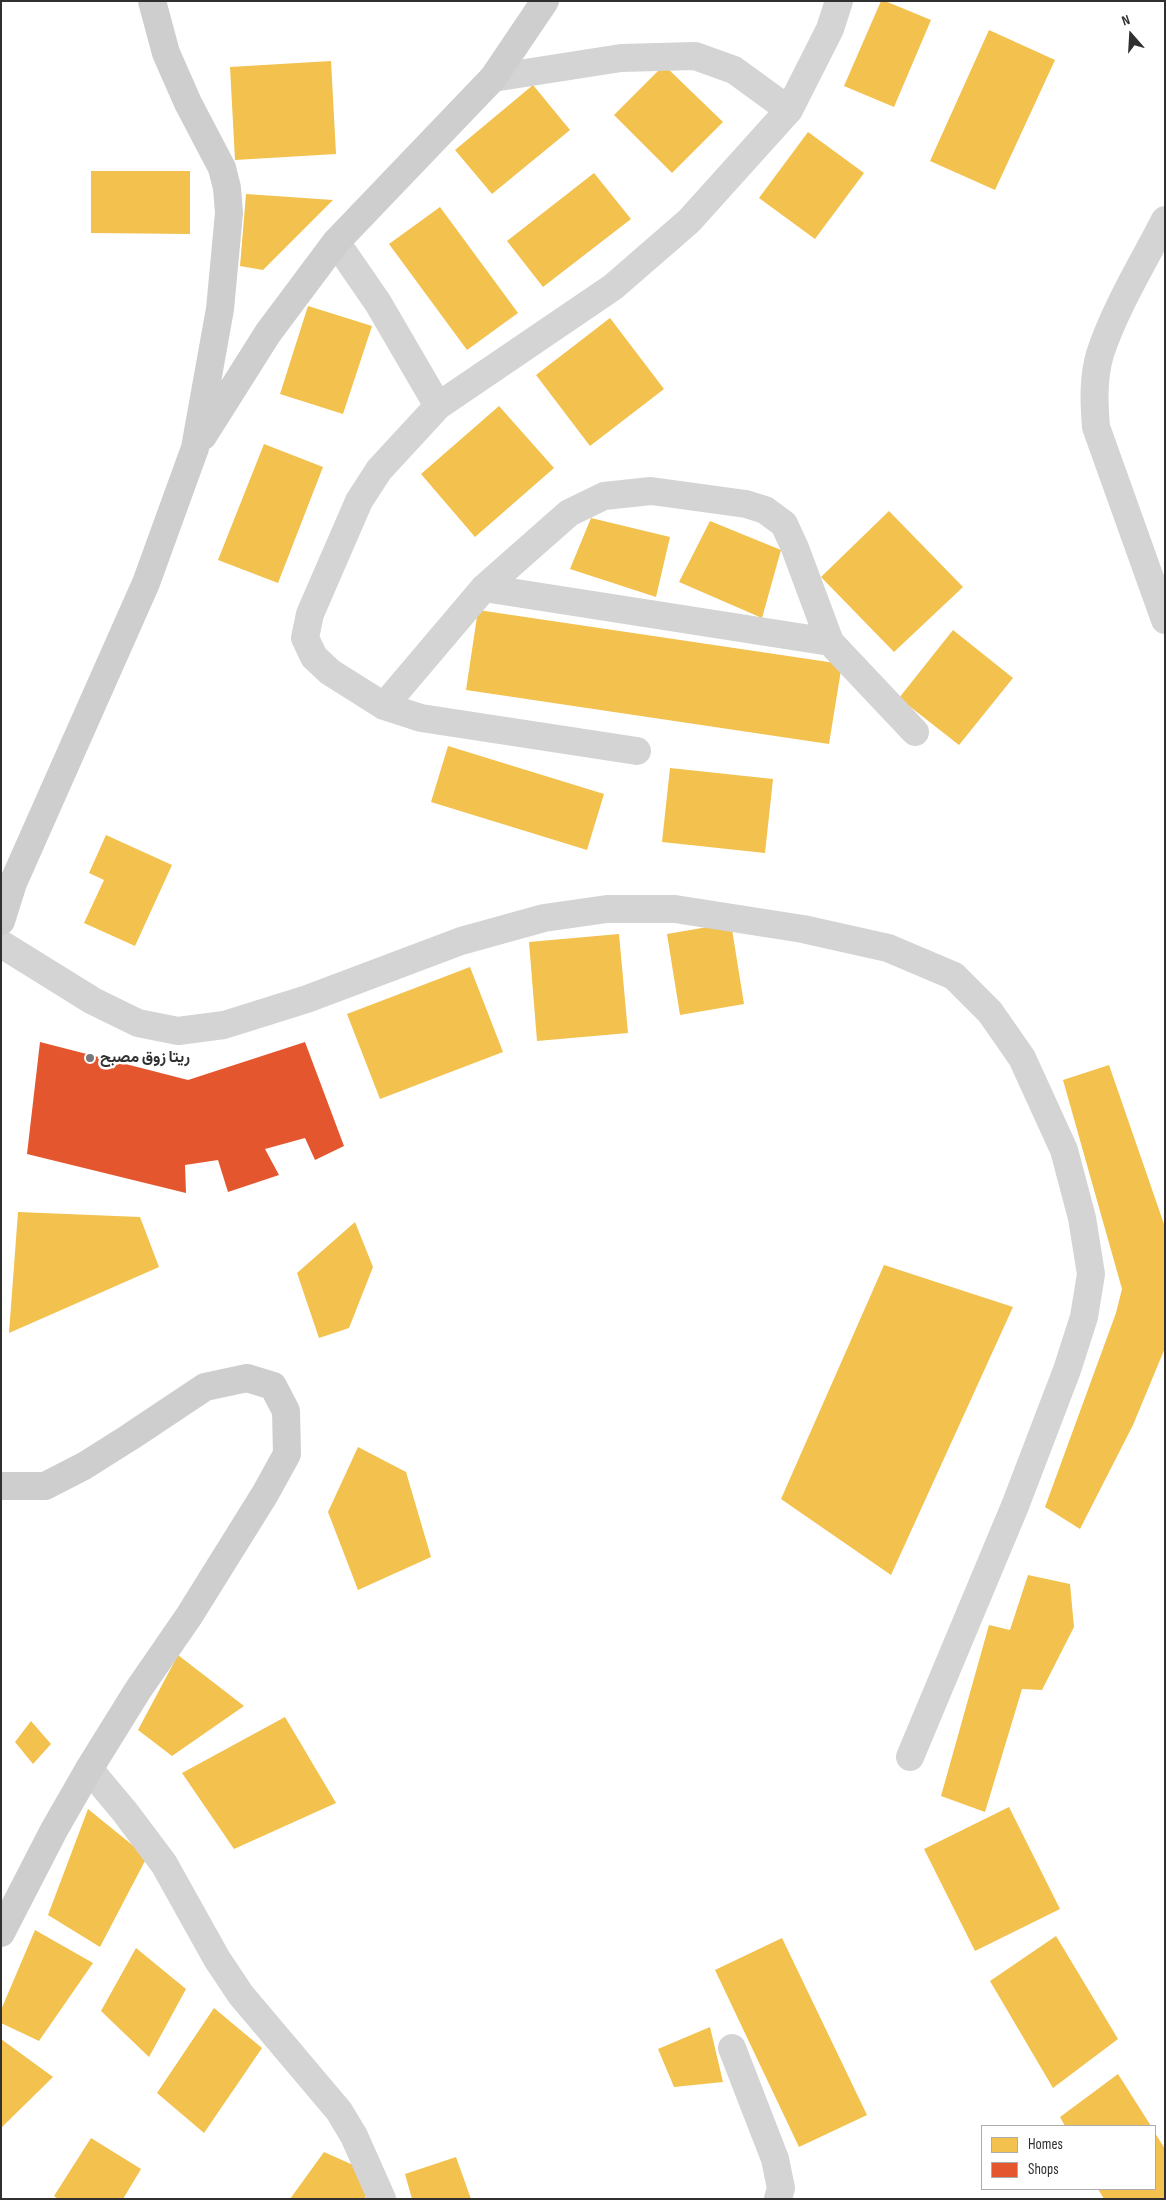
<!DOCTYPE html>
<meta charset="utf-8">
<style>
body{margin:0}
#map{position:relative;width:1166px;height:2200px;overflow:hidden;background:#fff;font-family:"Sofia Sans Condensed",sans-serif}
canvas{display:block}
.frame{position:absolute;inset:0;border:2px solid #303030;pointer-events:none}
.legend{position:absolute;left:981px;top:2125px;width:175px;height:65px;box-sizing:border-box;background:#fff;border:1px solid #acacac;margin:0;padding:6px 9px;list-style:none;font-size:15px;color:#303030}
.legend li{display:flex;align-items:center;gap:10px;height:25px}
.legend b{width:25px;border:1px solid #acacac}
.north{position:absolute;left:1106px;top:10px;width:50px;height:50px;-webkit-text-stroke:4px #fff;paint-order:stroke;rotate:341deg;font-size:14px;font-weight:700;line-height:20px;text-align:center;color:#303030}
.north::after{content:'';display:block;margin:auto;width:18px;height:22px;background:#303030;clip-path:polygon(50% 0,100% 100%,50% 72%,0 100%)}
</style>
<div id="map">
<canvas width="1166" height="2200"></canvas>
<div class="frame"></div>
<ul class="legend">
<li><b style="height:14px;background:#f2c14e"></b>Homes</li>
<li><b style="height:14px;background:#e4572e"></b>Shops</li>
</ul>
<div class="north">N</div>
</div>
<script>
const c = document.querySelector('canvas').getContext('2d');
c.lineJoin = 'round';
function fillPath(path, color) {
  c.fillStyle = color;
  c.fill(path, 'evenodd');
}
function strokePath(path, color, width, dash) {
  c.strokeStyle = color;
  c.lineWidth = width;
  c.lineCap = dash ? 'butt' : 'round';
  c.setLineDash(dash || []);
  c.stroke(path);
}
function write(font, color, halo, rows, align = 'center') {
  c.font = font + ' "Sofia Sans Condensed",Vazirmatn,sans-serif';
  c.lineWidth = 5;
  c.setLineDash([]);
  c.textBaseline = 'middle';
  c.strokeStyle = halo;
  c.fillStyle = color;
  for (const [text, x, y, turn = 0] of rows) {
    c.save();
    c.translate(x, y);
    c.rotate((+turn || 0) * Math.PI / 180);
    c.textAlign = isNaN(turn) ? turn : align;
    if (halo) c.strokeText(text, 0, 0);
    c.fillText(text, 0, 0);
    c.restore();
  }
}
const homes = new Path2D(`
 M881 1H885L931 20 894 107 844 86Z
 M989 30 1055 60 995 190 930 161Z
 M331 61 336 154 235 160 230 67Z
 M664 65 723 122 672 173 614 115Z
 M533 85 570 130 492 194 455 150Z
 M808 132 864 173 815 239 759 198Z
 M91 171H190V234L91 233Z
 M594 173 631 219 543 287 507 241Z
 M246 194 333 200 263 270 240 266Z
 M440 207 518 313 467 350 389 244Z
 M308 306 372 326 343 414 280 394Z
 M610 318 664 389 590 446 536 375Z
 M499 406 554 468 475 537 421 474Z
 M264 444 323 467 278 583 218 560Z
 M889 511 963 587 894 652 821 577Z
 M591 518 670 537 656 597 570 569Z
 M710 521 781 550 762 618 679 582Z
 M478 610 842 664 829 744 466 690Z
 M953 630 1013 678 959 745 899 698Z
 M448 746 604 794 587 850 431 802Z
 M670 768 773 779 765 853 662 842Z
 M106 835 172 865 135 946 84 923 104 880 89 873Z
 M731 923 744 1004 680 1015 667 934Z
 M619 934 628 1033 537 1041 529 942Z
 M470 967 503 1052 380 1099 347 1014Z
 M1109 1065 1165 1227V1348L1133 1425 1080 1529 1045 1507 1116 1313 1122 1289 1063 1080Z
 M18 1212 140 1217 159 1267 9 1333Z
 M355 1222 373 1267 349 1328 319 1338 297 1273Z
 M884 1265 1013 1307 891 1575 781 1499Z
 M358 1447 406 1472 431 1557 358 1590 328 1512Z
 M1028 1575 1070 1584 1074 1627 1042 1690 1022 1689 985 1812 941 1796 989 1625 1010 1630Z
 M178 1655 244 1706 172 1756 138 1730Z
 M285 1717 336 1803 234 1849 182 1773Z
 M31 1721 51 1744 33 1764 15 1742Z
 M1009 1807 1060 1909 975 1951 924 1849Z
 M88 1809 147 1857 100 1947 48 1915Z
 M35 1930 93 1963 39 2041 1 2023V2010Z
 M1056 1936 1118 2039 1053 2088 990 1981Z
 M782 1938 867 2115 799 2147 715 1970Z
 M136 1948 186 1989 149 2057 101 2011Z
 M214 2008 262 2048 204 2133 157 2093Z
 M710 2027 723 2082 674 2087 658 2049Z
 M1 2039 53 2077 1 2128Z
 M1118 2074 1151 2126H1065L1060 2117Z
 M1155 2133 1165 2149V2199H1104L1098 2189H1155Z
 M91 2138 141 2169 123 2199H58L54 2196Z
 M324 2152 371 2173 365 2199H290Z
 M456 2157 471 2199H412L405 2174Z`);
const shops = new Path2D(`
 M40 1042 188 1080 305 1042 344 1146 315 1160 305 1138 265 1149 279 1175 228 1192 218 1160 185 1165 186 1193 27 1154Z`);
const minor = new Path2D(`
 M493 78 621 58 695 56 734 70 789 110
 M1165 220C1143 263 1115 308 1100 354 1093 378 1094 403 1096 427L1165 620
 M336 242 378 303 438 406 613 287 689 221 789 110 830 29 839 1
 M438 406 379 470 359 501 310 614 305 638 314 657 330 672 384 706 421 718 637 751
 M484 588 830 642
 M384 706 484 588 569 513 604 496 651 491 746 504 765 510 784 524 795 548 830 642 915 732
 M1 944 93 1001 138 1023 178 1031 224 1025 307 999 461 941 544 918 607 909H675L803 929 888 948 954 976 990 1012 1022 1058 1064 1150 1082 1218 1091 1274 1084 1317 1067 1370 1015 1506 910 1757
 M89 1769 125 1812 164 1864 217 1959 241 1995 339 2111 354 2136 382 2199
 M732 2048 775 2159 781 2188 778 2199`);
const secondary = new Path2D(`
 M203 436 268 333 336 242 493 78 545 1
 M1 921 13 883 146 583 195 448 220 309 229 213 227 188 222 168 188 103 166 53 152 1
 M1 1486H45L84 1466 130 1437 205 1387 247 1378 273 1386 286 1411 287 1454 265 1494 189 1616 138 1690 89 1769 54 1830 1 1933`);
const markers = [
 [90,1058,5,"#787878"]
];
const poiNames = [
 ["ريتا زوق مصبح",100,1058]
];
fillPath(homes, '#f2c14e');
fillPath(shops, '#e4572e');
strokePath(minor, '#d4d4d4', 28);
strokePath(secondary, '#cecece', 28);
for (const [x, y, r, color] of markers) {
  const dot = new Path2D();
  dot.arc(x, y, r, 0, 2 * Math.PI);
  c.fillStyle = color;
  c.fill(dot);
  strokePath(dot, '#fff', 2);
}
write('bold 16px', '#303030', '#fff', poiNames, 'left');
</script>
